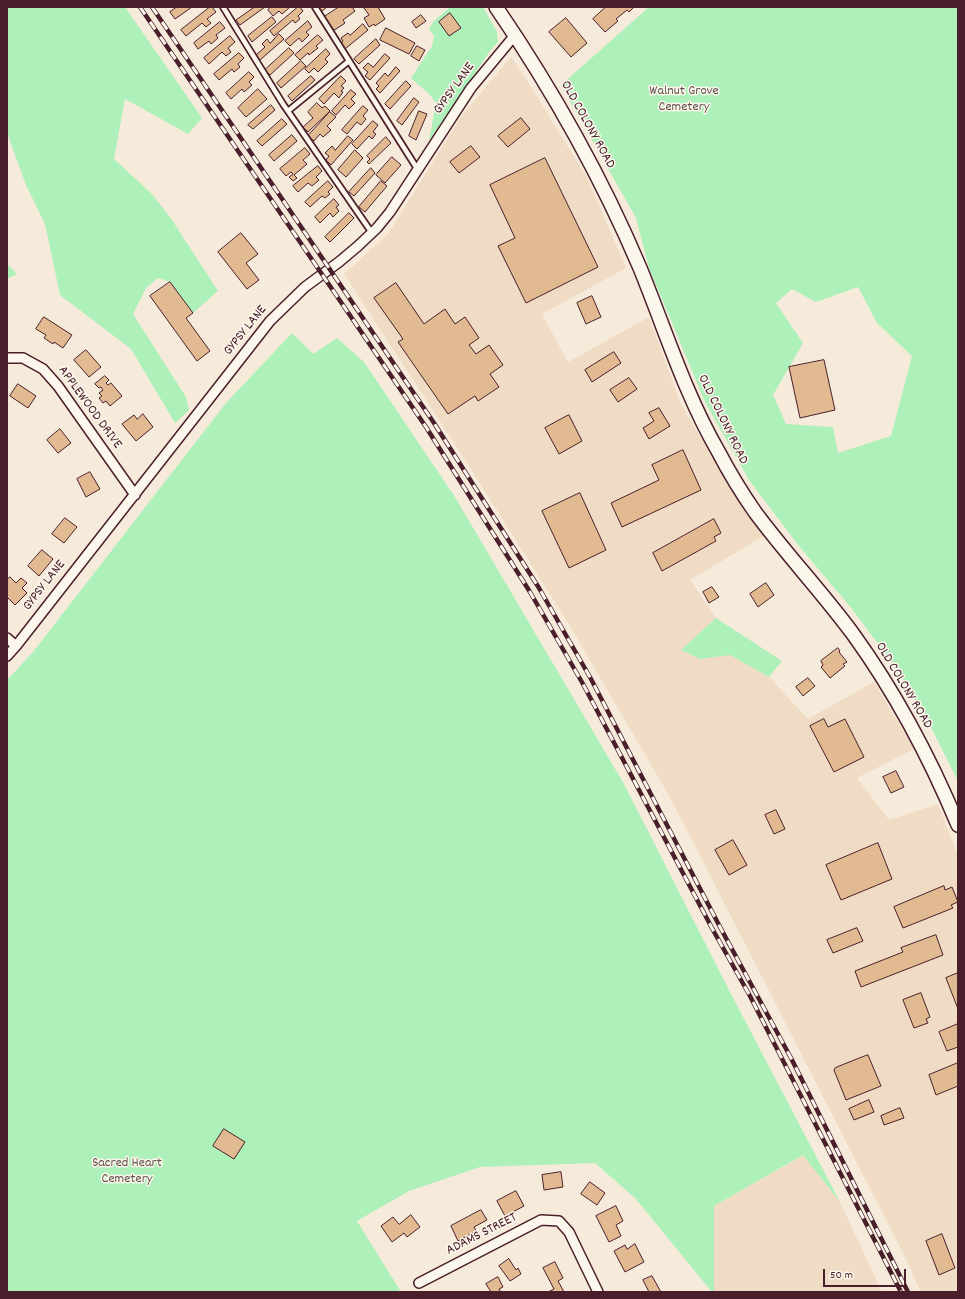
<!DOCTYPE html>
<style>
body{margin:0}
#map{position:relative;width:965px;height:1299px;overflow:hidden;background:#f6ebda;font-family:Dekko,sans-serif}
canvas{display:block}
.frame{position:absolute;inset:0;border:8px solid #4a1f2b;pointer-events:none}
.scale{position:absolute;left:823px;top:1269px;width:83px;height:18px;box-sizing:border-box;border:2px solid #4a1f2b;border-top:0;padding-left:5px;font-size:12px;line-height:14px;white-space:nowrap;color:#4a1f2b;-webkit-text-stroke:3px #fbf7ec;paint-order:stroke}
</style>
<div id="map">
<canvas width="965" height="1299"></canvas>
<div class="frame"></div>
<div class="scale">50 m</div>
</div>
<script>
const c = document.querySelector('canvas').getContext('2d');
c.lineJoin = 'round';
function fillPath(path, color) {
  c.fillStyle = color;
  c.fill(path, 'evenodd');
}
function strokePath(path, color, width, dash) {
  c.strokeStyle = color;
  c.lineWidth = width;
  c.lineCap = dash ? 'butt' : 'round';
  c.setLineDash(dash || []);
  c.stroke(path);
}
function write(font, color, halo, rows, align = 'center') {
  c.font = font + ' Dekko,sans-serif';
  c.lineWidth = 3;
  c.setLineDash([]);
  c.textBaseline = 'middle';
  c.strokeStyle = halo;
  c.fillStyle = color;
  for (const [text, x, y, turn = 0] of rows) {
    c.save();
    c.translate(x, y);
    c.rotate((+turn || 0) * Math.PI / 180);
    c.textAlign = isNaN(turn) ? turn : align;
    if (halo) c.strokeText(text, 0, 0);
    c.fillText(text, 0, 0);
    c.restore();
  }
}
const built = new Path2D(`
 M511 57 531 87 588 179 626 268 542 314 568 362 649 317 681 404 723 476 764 536 690 580 716 618 681 650 700 659 730 655 769 677 808 719 874 682 914 749 857 778 889 820 938 804 958 856V1292H921L903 1253 671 799 570 626 458 449 344 274 388 234 460 118Z
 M804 1155 840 1202 882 1292H714V1206Z`);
const green = new Path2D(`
 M7 7H125L202 118 188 134 125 99 114 159 151 193 170 217 218 291 193 313 170 282 158 278 146 288 133 314 186 397 189 410 175 423 131 349 60 295 45 224 26 185 7 133Z
 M450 7H483L497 32 498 42 490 51 429 141 436 103 430 95 411 78 432 46 434 36 429 29 433 22Z
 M649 7H958V781L935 735 900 673 852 609 799 546 749 480 705 402 649 268 636 218 561 85ZM858 287 877 323 912 356 891 436 838 453 833 427 786 424 773 395 803 343 776 303 792 289 816 302Z
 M7 264 17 274 7 279Z
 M292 333 313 354 337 338 364 362 455 497 624 784 730 992 840 1202 803 1155 714 1206V1292H712L635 1198 595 1163 480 1167 409 1191 357 1221 401 1292H7V680L33 652 226 403Z
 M716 618 782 661 769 677 730 655 700 659 681 650Z`);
const building = new Path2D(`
 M177 7H192L175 19 170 12Z
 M210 7H212L216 12 207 19 211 23 206 27 202 23 186 36 181 30Z
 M252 7H265L240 25 236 20 253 8Z
 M271 7H290L282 14 279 11 273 16 268 10Z
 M298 7H300L303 11 298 16 300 19 295 23 293 20 274 36 270 31Z
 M318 7H327L321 12Z
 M339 7H352L355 11 343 20 345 23 333 31 324 17Z
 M365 7H378L385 19 375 26 374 24 369 27 364 18 369 15 364 8Z
 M606 7H634L629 12 627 10 616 19 618 21 605 32 593 19Z
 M450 13 461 28 449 36 439 22Z
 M421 15 426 21 416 28 412 22Z
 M272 17 276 22 252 42 248 36Z
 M566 18 587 43 571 57 549 32Z
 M308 21 312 27 306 32 309 35 302 42 299 38 290 46 285 41Z
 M220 22 225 28 216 35 218 38 211 44 209 41 198 49 194 43Z
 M363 24 368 30 345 49 341 43 343 41 341 38 348 33 350 35Z
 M386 28 415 43 409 54 380 40Z
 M279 34 284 39 260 60 255 56 265 47 262 44 267 39 270 43Z
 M318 35 323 40 316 46 318 48 309 55 308 53 300 60 295 55Z
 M230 36 235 42 228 48 231 52 226 56 222 52 209 64 204 58Z
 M376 39 380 45 359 64 354 59Z
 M417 46 425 50 419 61 411 56Z
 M289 48 294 53 270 75 265 70Z
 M326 49 330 54 325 59 328 62 318 72 314 68 309 73 305 69Z
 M239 53 244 58 238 64 240 67 234 72 232 69 219 80 214 74Z
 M385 54 390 58 370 80 365 76 368 72 363 68 368 63 373 67Z
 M301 61 306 66 281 88 277 83Z
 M396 67 400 71 380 93 376 89 379 86 376 83 385 73 388 76Z
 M249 72 254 77 249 82 252 85 244 92 242 89 231 99 226 93Z
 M311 76 315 80 292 101 288 96Z
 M341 76 346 81 341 86 344 88 341 91 343 92 339 98 334 93 324 104 319 99Z
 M406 81 411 86 390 109 385 104Z
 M258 89 267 99 246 117 238 108Z
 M351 90 356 94 351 99 355 103 349 109 345 105 336 115 332 111Z
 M414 98 419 102 402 125 397 121Z
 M317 103 322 108 325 106 330 111 308 132 303 127 313 118 308 112Z
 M271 105 275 110 253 129 248 125Z
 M363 106 368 110 363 116 366 119 361 125 357 122 347 134 342 130Z
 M419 111 427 114 416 140 409 136Z
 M330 112 336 117 327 126 331 130 323 137 320 134 314 141 308 136Z
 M521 118 530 129 508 147 498 136Z
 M282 119 287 124 262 146 257 141Z
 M373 121 378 125 373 132 376 134 372 139 369 136 357 149 352 144Z
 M292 135 297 141 274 161 269 155Z
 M348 136 353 140 331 165 326 160 329 156 325 153 332 146 335 150Z
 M386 137 391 143 369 164 367 162 370 159 367 156Z
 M471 146 480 157 459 173 450 162Z
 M305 148 310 154 303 160 307 164 294 175 297 178 293 181 289 177 293 174 291 172 286 176 280 169Z
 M355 150 363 158 346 177 338 170Z
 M392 157 401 165 385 183 376 175Z
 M545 158 598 267 526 303 498 246 515 238 490 185Z
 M318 166 322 171 316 177 319 180 312 186 308 183 298 192 293 186Z
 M371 168 375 173 354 196 349 192Z
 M328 181 333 187 328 192 330 194 325 198 322 196 310 207 305 202Z
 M381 181 387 186 365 212 359 207Z
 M334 199 339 205 336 207 339 211 333 217 330 213 320 223 315 217Z
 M349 213 354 218 330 242 325 237Z
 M241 233 258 254 246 263 259 280 247 289 218 252Z
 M170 282 193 313 186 318 210 351 197 361 150 296Z
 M396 283 424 324 445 309 455 324 465 317 479 338 469 345 476 354 489 345 503 365 490 374 499 387 478 401 475 396 448 414 398 342 403 339 374 298Z
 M592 296 601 317 586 324 577 303Z
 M44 317 72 335 63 348 54 342 53 344 44 338 46 335 36 329Z
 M86 350 101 367 89 377 74 360Z
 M614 352 621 363 592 382 585 370Z
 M824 360 835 410 800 418 789 367Z
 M105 376 109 380 106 383 108 385 111 383 122 396 110 406 106 401 103 403 99 398 102 396 99 393 103 390 101 387 99 388 95 384Z
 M629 378 637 389 618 402 610 390Z
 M18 384 36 396 28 408 10 396Z
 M659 408 670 426 649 439 643 428 654 421 649 413Z
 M143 414 153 427 136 441 122 424 134 415 137 419Z
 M569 415 582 441 559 454 545 428Z
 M60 429 71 443 58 453 47 440Z
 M683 450 701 490 622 527 611 503 659 480 652 465Z
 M90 472 100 489 86 497 77 479Z
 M580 493 606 550 569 568 542 511Z
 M65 518 77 527 64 543 52 534Z
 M714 519 721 533 714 537 716 541 662 571 653 553Z
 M42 550 53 559 39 576 28 566Z
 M10 577 16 583 21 578 27 583 22 588 27 593 15 605 7 597V580Z
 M766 583 774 595 758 607 750 594Z
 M712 587 719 597 709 603 703 592Z
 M838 648 840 651 839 652 847 662 843 664 845 666 830 678 821 667 823 665 821 661Z
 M808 678 815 686 803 696 796 687Z
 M824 719 828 727 845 719 864 757 834 772 810 726Z
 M896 771 904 787 891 793 883 777Z
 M776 810 785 829 774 834 765 815Z
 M733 840 747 865 729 875 715 850Z
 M878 843 892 879 841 900 826 865Z
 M944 886 945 890 952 887 958 902 951 905 953 908 903 928 894 907Z
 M857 928 863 941 833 953 827 940Z
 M936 935 943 955 861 987 855 971 903 952 901 948Z
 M958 973V1009L946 978Z
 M921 993 930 1017 926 1019 928 1023 914 1028 903 1000Z
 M958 1024V1047L947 1051 939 1032Z
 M868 1055 881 1086 846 1100 834 1070 835 1068Z
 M958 1063V1086L936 1095 929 1075Z
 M869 1100 874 1112 854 1120 849 1109Z
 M900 1108 904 1118 884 1125 881 1116Z
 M224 1129 245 1142 234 1159 213 1146Z
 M561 1172 563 1187 544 1190 542 1175Z
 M590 1182 605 1193 597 1205 581 1194Z
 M516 1191 524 1206 505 1216 497 1201Z
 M616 1206 623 1221 616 1225 621 1236 609 1242 596 1216Z
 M481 1210 487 1220 474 1227 476 1231 458 1241 451 1226Z
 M411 1215 420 1227 407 1237 404 1233 392 1242 381 1226 393 1217 399 1224Z
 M942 1234 955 1268 939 1275 926 1241Z
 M635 1244 644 1262 625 1272 614 1251 625 1245 627 1249Z
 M509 1259 516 1270 518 1268 521 1274 510 1281 499 1266Z
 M555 1262 563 1278 558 1281 564 1292H548L554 1289 543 1268Z
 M652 1276 661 1292H649L643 1280Z
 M498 1277 503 1287 499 1289 501 1292H491L486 1284Z`);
const service = new Path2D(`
 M223 7 283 104 372 233
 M315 7 418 170
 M288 111 349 61`);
const minor = new Path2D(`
 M7 358H23L43 369 58 386 135 495
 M7 638 16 646
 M7 656 16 646 270 321 305 287 339 262 358 246 377 228 390 212 471 88 515 35
 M419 1283 541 1220 559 1221 569 1232 598 1292`);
const secondary = new Path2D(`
 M496 7C552 89 601 176 640 268 665 329 685 394 718 451 729 472 741 492 755 512 786 554 822 592 853 634 895 692 930 758 958 825`);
const rail = new Path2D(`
 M140 7 426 427 530 592 583 684 713 930 750 996 901 1292
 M152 7 434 423 539 588 591 679 720 927 791 1058 908 1292`);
const streetNames = [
 ["GYPSY LANE",455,89,-54],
 ["OLD COLONY ROAD",587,125,61],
 ["GYPSY LANE",246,331,-51],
 ["APPLEWOOD DRIVE",89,408,54],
 ["OLD COLONY ROAD",722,420,64],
 ["GYPSY LANE",45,586,-52],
 ["OLD COLONY ROAD",903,686,59],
 ["ADAMS STREET",482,1235,-27]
];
const parkNames = [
 ["Walnut Grove",684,92],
 ["Cemetery",684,108],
 ["Sacred Heart",127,1164],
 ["Cemetery",127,1180]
];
fillPath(built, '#f0dcc4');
fillPath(green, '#aef0b9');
fillPath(building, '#e2ba92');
strokePath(building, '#4a1f2b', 1);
strokePath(service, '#4a1f2b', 8);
strokePath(minor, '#4a1f2b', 12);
strokePath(secondary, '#4a1f2b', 16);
strokePath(service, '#fbf7ec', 4.5);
strokePath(minor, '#fbf7ec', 9);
strokePath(secondary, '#fbf7ec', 13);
strokePath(rail, '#4a1f2b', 4.5);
strokePath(rail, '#fbf7ec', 3, [9]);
write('14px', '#4a1f2b', '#fbf7ec', streetNames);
write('14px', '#63534e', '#fbf7ec', parkNames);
</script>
